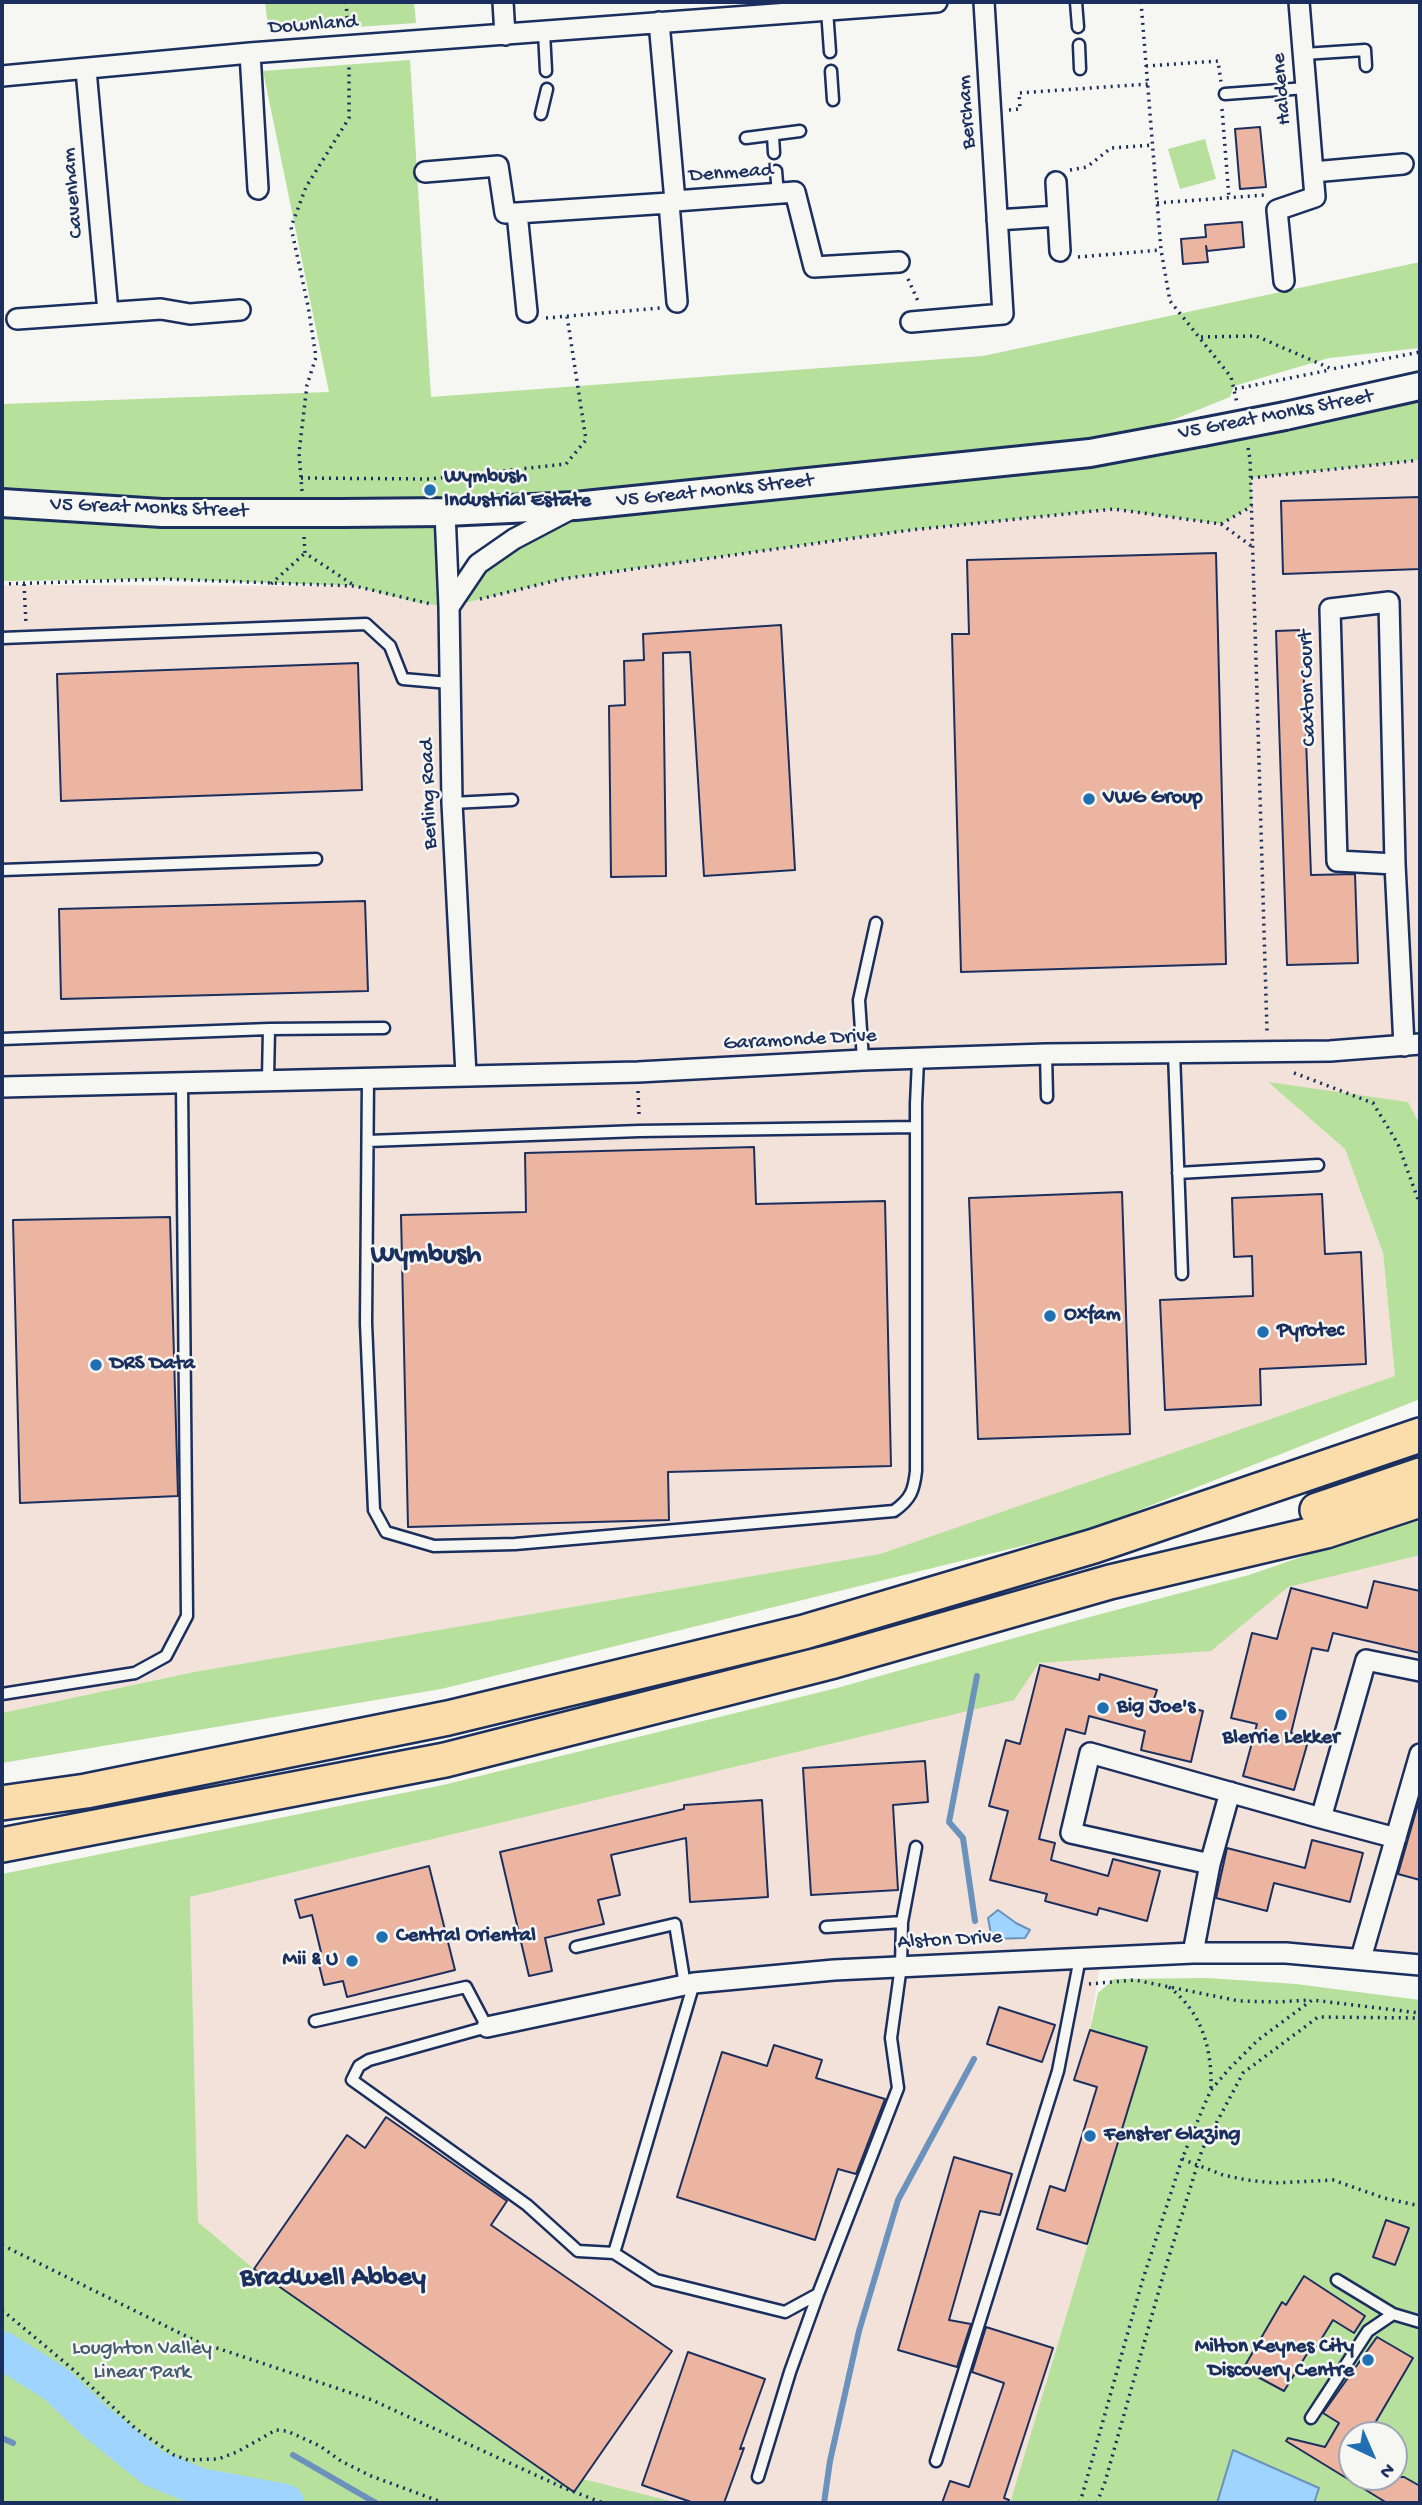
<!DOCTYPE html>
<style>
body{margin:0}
#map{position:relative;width:1422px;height:2505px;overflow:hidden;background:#f6f6f2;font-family:"Gochi Hand",sans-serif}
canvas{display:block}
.frame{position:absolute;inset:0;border:4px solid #1b2f5e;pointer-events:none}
.north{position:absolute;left:1338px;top:2421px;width:70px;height:70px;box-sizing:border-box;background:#f6f6f2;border:2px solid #9ea6b7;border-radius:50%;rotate:136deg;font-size:19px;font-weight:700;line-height:28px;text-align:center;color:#1b2f5e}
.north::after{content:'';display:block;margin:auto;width:24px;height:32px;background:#1f6fb2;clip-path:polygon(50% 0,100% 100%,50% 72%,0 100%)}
</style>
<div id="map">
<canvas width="1422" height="2505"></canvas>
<div class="frame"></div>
<div class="north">N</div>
</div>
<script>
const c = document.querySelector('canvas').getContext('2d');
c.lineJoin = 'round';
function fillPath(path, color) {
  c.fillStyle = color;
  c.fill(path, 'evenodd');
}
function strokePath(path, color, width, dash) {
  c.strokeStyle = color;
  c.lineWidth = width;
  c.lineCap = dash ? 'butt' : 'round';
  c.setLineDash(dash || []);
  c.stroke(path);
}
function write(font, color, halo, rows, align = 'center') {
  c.font = font + ' "Gochi Hand",sans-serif';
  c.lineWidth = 5;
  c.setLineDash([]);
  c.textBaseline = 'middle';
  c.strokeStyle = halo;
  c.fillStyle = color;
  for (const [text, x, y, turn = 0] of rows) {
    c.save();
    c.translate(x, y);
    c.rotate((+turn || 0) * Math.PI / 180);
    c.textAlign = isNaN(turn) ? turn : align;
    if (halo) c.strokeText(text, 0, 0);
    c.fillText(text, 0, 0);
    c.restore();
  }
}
const built = new Path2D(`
 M1420 460V1125L1407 1102 1269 1083 1345 1149 1383 1253 1395 1376 1112 1478 880 1554 194 1672 2 1713V585L355 586 414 602 449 607 562 579 911 530 1114 509 1221 524 1251 478Z
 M1420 1543V1961L1102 1951 1090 2029 1147 2047 1010 2503H625L574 2492 254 2269 198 2222 190 1897 490 1825Z`);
const green = new Path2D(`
 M265 2H414L416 23 269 33Z
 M410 60 431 397 983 356 1420 262V348L1329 358 1234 386 1230 397 1095 451 1420 386V460L1251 478 1252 506 1221 524 1114 509 911 530 562 579 449 607 414 602 355 586 164 579 2 581V404L329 392 263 71ZM573 507 478 564 449 605 445 512Z
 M1205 139 1216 179 1180 189 1168 149Z
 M1268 1082 1408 1102 1420 1125V1399L1091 1529 441 1689 2 1763V1713L194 1672 880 1554 1395 1376 1383 1253 1345 1149Z
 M1420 1516V1555L1288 1587 1211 1651 1039 1663 1014 1700 190 1897 198 2222 254 2269 539 2468 678 2503H2V1874L443 1785 837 1688 1082 1619 1249 1575Z
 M1208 1978 1296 1984 1420 2000V2503H1010L1147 2047 1090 2030 1098 1993 1114 1979ZM1352 2435H1394V2477H1352Z`);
const water = new Path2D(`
 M998 1910 1016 1923 1030 1930 1025 1938 992 1939 988 1918Z
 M1233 2450 1319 2488 1314 2503H1217Z`);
const stream = new Path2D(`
 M975 1921 963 1838 949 1822 977 1676
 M2 2438 13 2443
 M293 2455 376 2503
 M824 2503 830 2461 859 2331 898 2200 974 2059`);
const river = new Path2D(`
 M2 2350 56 2384 96 2422 153 2468 200 2487 285 2503`);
const building = new Path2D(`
 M1260 127 1266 187 1240 189 1235 129Z
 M1242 222 1244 247 1207 251 1206 246 1208 262 1183 264 1181 239 1206 237 1205 225Z
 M1420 497V569L1283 574 1281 501Z
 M1216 553 1226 964 961 972 952 634H969L967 560Z
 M781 625 795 870 704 876 690 652 663 653 666 876 611 877 609 706 625 705 624 661 644 660 643 634Z
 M1302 630 1311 875 1355 874 1358 963 1287 965 1276 631Z
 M358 663 362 790 61 801 57 674Z
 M365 901 368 991 61 999 59 909Z
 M754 1147 756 1204 885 1201 891 1466 668 1472 669 1520 408 1527 401 1215 526 1212 525 1153Z
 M1122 1192 1130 1434 978 1439 969 1198Z
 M1322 1194 1325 1254 1361 1252 1366 1364 1260 1369 1261 1405 1165 1410 1160 1300 1253 1296 1252 1256 1234 1257 1232 1198Z
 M170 1217 178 1496 20 1503 13 1220Z
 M1374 1581 1420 1591V1653L1333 1633 1328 1651 1312 1648 1291 1733 1309 1738 1294 1790 1243 1776 1257 1724 1231 1718 1252 1633 1277 1639 1291 1588 1367 1608Z
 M1040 1665 1099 1680 1100 1674 1157 1690 1154 1699 1203 1711 1191 1762 1141 1750 1145 1731 1089 1716 1085 1734 1066 1729 1039 1839 1055 1843 1051 1860 1108 1876 1113 1859 1160 1871 1147 1921 1099 1908 1097 1915 1045 1901 1047 1894 990 1880 1008 1811 989 1806 1006 1740 1020 1744Z
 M925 1761 928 1802 893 1805 898 1890 811 1895 803 1768Z
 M1420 1797V1880L1398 1874Z
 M762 1800 768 1897 690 1902 686 1838 611 1855 620 1895 598 1900 604 1924 545 1938 552 1971 529 1976 500 1852 684 1809V1805Z
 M1312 1840 1363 1853 1350 1902 1274 1883 1267 1911 1216 1898 1227 1848 1305 1868Z
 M429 1866 455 1970 347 1997 343 1981 324 1985 316 1953 321 1952 312 1915 300 1918 295 1900Z
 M999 2007 1055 2025 1042 2062 987 2044Z
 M1090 2030 1147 2047 1087 2244 1037 2229 1050 2186 1065 2191 1097 2087 1074 2080Z
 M774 2045 822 2060 816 2078 885 2099 856 2174 838 2169 815 2240 677 2197 722 2052 767 2066Z
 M386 2117 507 2201 491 2225 672 2351 574 2492 254 2269 347 2135 365 2148Z
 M954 2157 1012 2174 1000 2215 980 2211 949 2320 971 2324 957 2367 898 2350Z
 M1386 2220 1409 2228 1395 2265 1373 2257Z
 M1304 2276 1365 2316 1354 2333 1333 2320 1314 2351 1310 2349 1284 2391 1243 2369 1282 2302 1286 2305Z
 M986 2327 1053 2348 1004 2498 1009 2500 1008 2503H942L950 2481 969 2487 1004 2383 972 2372Z
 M1377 2337 1413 2358 1368 2435H1352V2477H1404L1420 2486V2503H1387L1286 2441 1288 2438 1325 2447 1339 2423 1323 2413Z
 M688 2352 765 2379 740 2449 744 2448 724 2503H694L642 2485Z`);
const path = new Path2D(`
 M346 2 348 28
 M1141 2 1161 250 1170 301 1231 377 1237 403
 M1146 66 1218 61 1221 82
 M1222 109 1229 198
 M1009 110 1020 109 1019 93 1148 84
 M1070 170 1087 167 1111 148 1153 145
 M1157 203 1265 195
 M1078 257 1161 250
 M908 279 918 301
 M546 318 660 308
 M1201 337 1256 336 1332 369 1420 352
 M1235 389 1330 370
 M1248 448 1250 459 1267 1031
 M301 478 429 479 566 464 586 440 567 316
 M1251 478 1420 460
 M302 491 299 453 307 385 316 357 308 306 291 227 306 187 349 118V67
 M1221 524 1252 506
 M304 537 305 553 355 586
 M2 584 164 579 355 586 431 604
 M24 584 26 624
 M271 584 305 553
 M480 599 562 579 911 530 1114 509 1221 524 1254 548
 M1294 1073 1373 1103 1398 1144 1420 1205
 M638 1091 639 1115
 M1089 1984 1135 1980 1239 2001 1277 2002 1310 2000
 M1169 1987C1202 2012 1212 2049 1211 2088
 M1182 2159 1223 2175 1247 2180 1275 2183 1333 2180 1384 2198 1420 2206
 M2 2245 196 2341 372 2400 564 2488 603 2503
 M2 2310 75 2371 135 2428 174 2455 188 2460 218 2459 237 2452 276 2430 287 2431 320 2446 341 2461 371 2476 444 2503
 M1080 2503 1142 2282 1182 2159 1203 2108 1211 2090 1230 2068 1258 2040 1312 2000 1420 2013
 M1097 2503 1105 2482 1163 2276 1202 2150 1243 2073 1318 2017 1420 2018`);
const lane = new Path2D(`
 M1076 2 1078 27
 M827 10 830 52
 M544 32 546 71
 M1079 45 1080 69
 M1304 54 1365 50 1366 66
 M831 71 833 100
 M1225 94 1306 88
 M541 114 547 89
 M773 136 774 153
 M746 138 800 131
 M776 171 778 194
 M2 638 366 624 390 646 403 679 449 683
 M452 803 512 800
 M2 870 316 859
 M269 1029 384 1028
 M2 1039 269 1029 268 1079
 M1174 1052 1182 1274
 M1046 1054 1047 1097
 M863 1060 859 1000 876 923
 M368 1078 366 1323 374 1510 386 1532 434 1546 515 1544 894 1511C911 1499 914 1490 916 1471V1104L918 1060
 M368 1141 639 1131 916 1127
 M1178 1173 1318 1165
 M2 1694 135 1673 166 1656 187 1616 182 1084
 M826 1927 902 1922
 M576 1947 675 1924 685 1985
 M315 2021 466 1987 487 2027 369 2060 359 2066 352 2080 527 2205 578 2251 614 2253 694 1983
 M614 2253 656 2280 785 2312 818 2294 898 2088 891 2038 901 1966 902 1922 916 1847
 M1337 2280 1393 2314
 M1311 2418 1368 2331 1393 2314 1420 2322
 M936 2461 1058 2071 1080 1958
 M758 2477 790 2372 818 2294`);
const street = new Path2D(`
 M503 2 505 35
 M659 22 675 201 795 192 814 267 899 262
 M250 53 258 189
 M86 70 108 312
 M2 76 250 53 937 2
 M425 172 498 166 505 213H517
 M1313 172 1403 164
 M675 201 669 203 677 302
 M1058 216 1060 251
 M997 220 1058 216 1056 182
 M1284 281 1277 210 1315 197 1299 2
 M527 312 517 213 669 203
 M17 319 161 309 190 314 240 310
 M911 322 1003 314 984 2
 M445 512 449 607 452 803 466 1075
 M449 607 478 564 514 539 571 509
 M1395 864 1337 861 1330 609 1389 602 1395 864 1404 1046
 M2 1087 638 1072 863 1060 1046 1054 1330 1051 1420 1044
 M1321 1818 1396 1838
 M1210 1864 1230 1792
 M1193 1953 1210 1864 1071 1833 1090 1753 1321 1818 1366 1660 1420 1671
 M1361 1958 1420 1754
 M487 2027 694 1983 834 1970 1193 1953H1286L1420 1965`);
const secondary = new Path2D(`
 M1285 416 1420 386
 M2 503 162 513H280
 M342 513 445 512 575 506 1090 453 1203 432`);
const highway = new Path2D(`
 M1317 1510 1420 1475
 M2 1803 86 1791 448 1718 804 1632 1094 1546 1420 1435
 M2 1845 445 1760 834 1661 1110 1582 1326 1531 1420 1500`);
const secondaryBridge = new Path2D(`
 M1203 432 1285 416
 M280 513H342`);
const markers = [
 [430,490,7,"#1f6fb2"],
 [1089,799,7,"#1f6fb2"],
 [1050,1316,7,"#1f6fb2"],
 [1263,1332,7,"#1f6fb2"],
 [96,1365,7,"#1f6fb2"],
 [1103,1708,7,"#1f6fb2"],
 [1281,1715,7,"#1f6fb2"],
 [382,1937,7,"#1f6fb2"],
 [352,1961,7,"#1f6fb2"],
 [1090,2136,7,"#1f6fb2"],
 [1368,2360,7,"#1f6fb2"]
];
const streetNames = [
 ["Downland",313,26,-4],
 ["Haldene",1283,89,-95],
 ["Bercham",968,112,-94],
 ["Denmead",731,174,-4],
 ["Cavenham",74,193,-95],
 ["V5 Great Monks Street",1276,416,-11],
 ["V5 Great Monks Street",715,492,-6],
 ["V5 Great Monks Street",149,509,2],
 ["Caxton Court",1309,688,-92],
 ["Berling Road",430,794,-92],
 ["Garamonde Drive",800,1041,-3],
 ["Alston Drive",950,1941,-3]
];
const poiNames = [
 ["Wymbush",444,478],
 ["Industrial Estate",444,502],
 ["VWG Group",1103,799],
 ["Oxfam",1064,1316],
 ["Pyrotec",1277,1332],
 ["DRS Data",110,1365],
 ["Big Joe's",1117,1708],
 ["Blerrie Lekker",1281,1739,"center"],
 ["Central Oriental",396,1937],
 ["Mii & U",338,1961,"right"],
 ["Fenster Glazing",1104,2136],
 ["Milton Keynes City",1354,2348,"right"],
 ["Discovery Centre",1354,2372,"right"]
];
const parkNames = [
 ["Loughton Valley",142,2350],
 ["Linear Park",142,2374]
];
const districtNames = [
 ["Wymbush",426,1257],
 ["Bradwell Abbey",333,2280]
];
fillPath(built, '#f3e2da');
fillPath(green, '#b6e09c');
fillPath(water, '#9ed4fd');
strokePath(water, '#6a92bd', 2);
strokePath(stream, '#6a92bd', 6);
strokePath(river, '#9ed4fd', 38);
fillPath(building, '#ecb5a1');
strokePath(building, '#1b2f5e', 2);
strokePath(lane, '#1b2f5e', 15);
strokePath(street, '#1b2f5e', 24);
strokePath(secondary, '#1b2f5e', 32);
strokePath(highway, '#1b2f5e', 38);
strokePath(path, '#1b2f5e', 3.5, [2, 5]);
strokePath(lane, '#f6f6f2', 10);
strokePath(street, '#f6f6f2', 19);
strokePath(secondary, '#f6f6f2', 26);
strokePath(highway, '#faddab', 33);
strokePath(secondaryBridge, '#1b2f5e', 32, []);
strokePath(secondaryBridge, '#f6f6f2', 26);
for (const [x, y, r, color] of markers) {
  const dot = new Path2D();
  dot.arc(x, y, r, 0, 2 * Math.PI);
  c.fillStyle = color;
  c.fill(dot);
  strokePath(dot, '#f6f6f2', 2.5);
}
write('21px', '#1b2f5e', '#f6f6f2', streetNames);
write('bold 21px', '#1b2f5e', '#f6f6f2', poiNames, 'left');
write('21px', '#425b6e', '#f6f6f2', parkNames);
write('bold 28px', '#1b2f5e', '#f6f6f2', districtNames);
</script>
